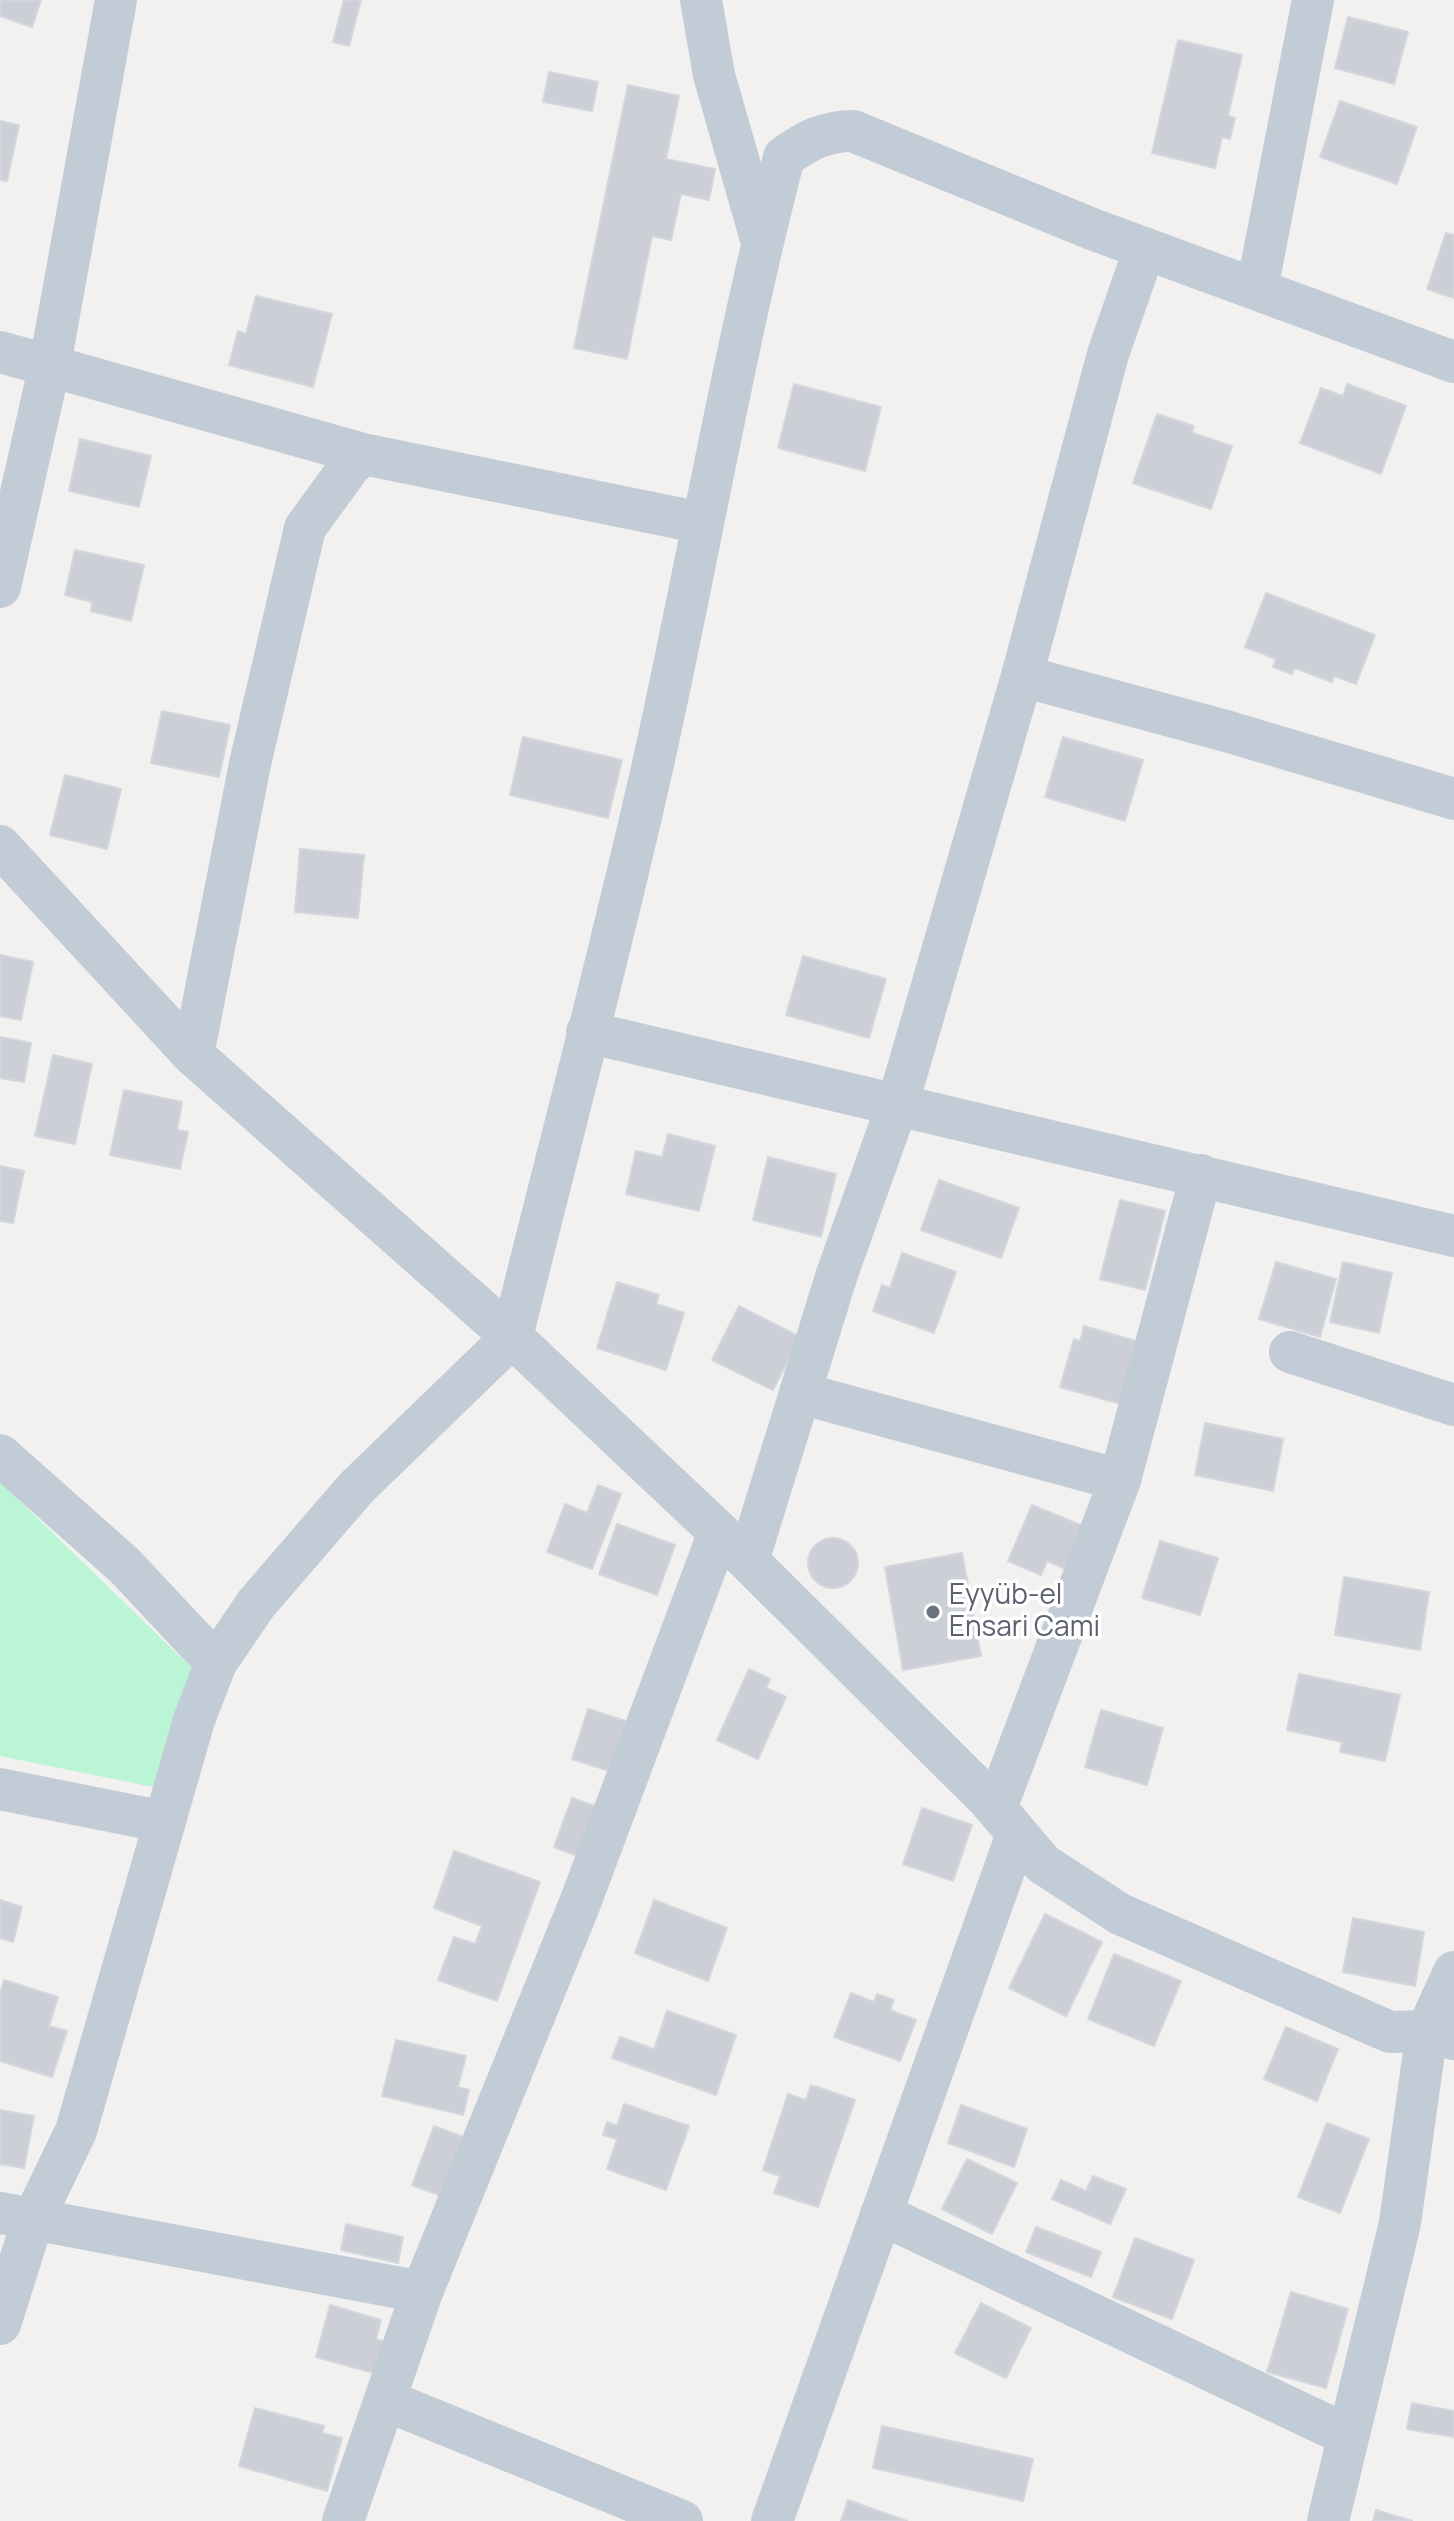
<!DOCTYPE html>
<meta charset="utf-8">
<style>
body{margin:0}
canvas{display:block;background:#f3f0f0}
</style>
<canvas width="1454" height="2521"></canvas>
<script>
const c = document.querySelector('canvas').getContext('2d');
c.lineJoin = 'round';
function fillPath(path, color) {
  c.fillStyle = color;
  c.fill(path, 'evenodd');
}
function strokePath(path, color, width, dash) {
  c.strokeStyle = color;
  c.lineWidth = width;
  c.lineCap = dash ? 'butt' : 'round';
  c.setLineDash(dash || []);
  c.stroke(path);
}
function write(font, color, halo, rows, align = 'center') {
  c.font = font + ' Manrope,sans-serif';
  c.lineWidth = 7;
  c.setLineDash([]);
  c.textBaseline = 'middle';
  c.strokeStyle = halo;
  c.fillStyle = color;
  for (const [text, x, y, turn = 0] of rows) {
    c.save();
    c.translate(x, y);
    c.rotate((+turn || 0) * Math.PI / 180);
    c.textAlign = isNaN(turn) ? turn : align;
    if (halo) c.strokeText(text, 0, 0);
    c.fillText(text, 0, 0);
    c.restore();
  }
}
const green = new Path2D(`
 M0 1482 193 1669 153 1787 0 1756Z`);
const building = new Path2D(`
 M0 0H41L32 27 0 16Z
 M344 0H361L349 46 333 42Z
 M1348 17 1408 32 1394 84 1335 68Z
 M1178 40 1242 55 1228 116 1235 118 1230 139 1222 137 1215 168 1152 153Z
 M549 72 598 82 592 111 543 102Z
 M628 85 679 96 666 159 715 169 709 200 681 194 671 240 652 236 627 359 574 348Z
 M1340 101 1417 127 1397 184 1320 157Z
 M0 121 19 125 7 181 0 180Z
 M1446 233 1454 235V298L1427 289Z
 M256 296 332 314 313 387 229 365 238 331 246 334Z
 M794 384 881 407 865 471 778 448Z
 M1347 384 1406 406 1381 474 1300 443 1321 388 1343 396Z
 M1157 414 1194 426 1192 433 1232 446 1211 509 1133 483Z
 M80 439 151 456 139 507 69 491Z
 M75 550 144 565 131 621 91 611 92 602 65 595Z
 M1266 593 1375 635 1356 684 1334 676 1332 682 1295 668 1292 674 1273 667 1276 659 1245 647Z
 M162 711 230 725 219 777 151 763Z
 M523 737 622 760 608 818 510 795Z
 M1063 737 1143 760 1125 821 1045 797Z
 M65 775 121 789 107 849 50 835Z
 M300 849 364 855 358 918 295 912Z
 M0 955 33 962 21 1020 0 1016Z
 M803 956 886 979 869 1038 786 1015Z
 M0 1037 31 1043 24 1082 0 1078Z
 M53 1055 92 1064 75 1144 35 1136Z
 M124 1090 182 1102 177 1130 188 1132 180 1169 110 1155Z
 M668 1134 715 1146 699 1211 626 1194 636 1151 662 1157Z
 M768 1157 836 1174 821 1237 753 1220Z
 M0 1166 24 1171 13 1223 0 1221Z
 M939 1180 1019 1208 1001 1258 921 1230Z
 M1120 1200 1165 1211 1145 1290 1100 1279Z
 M902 1253 956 1272 934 1333 873 1311 882 1285 890 1288Z
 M1276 1262 1336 1279 1320 1337 1259 1319Z
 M1343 1262 1392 1273 1379 1333 1330 1322Z
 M617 1282 659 1295 656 1304 684 1313 666 1370 597 1348Z
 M739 1306 800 1337 773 1390 712 1360Z
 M1084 1326 1153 1346 1135 1408 1060 1387 1074 1339 1080 1341Z
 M1205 1423 1283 1439 1273 1491 1195 1475Z
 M598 1485 621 1494 592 1569 547 1552 565 1504 587 1513Z
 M1032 1505 1088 1528 1070 1571 1047 1561 1041 1575 1008 1561Z
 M617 1524 675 1545 657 1595 599 1574Z
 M808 1563a25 25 0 1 1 50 0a25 25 0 1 1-50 0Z
 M1160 1541 1218 1558 1200 1615 1142 1598Z
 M962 1553 981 1656 903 1670 885 1567Z
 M1344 1577 1429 1592 1420 1650 1335 1635Z
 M749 1669 770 1679 766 1688 786 1697 758 1759 717 1740Z
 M1299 1674 1400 1695 1385 1761 1340 1752 1342 1742 1287 1730Z
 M588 1709 629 1722 613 1772 572 1759Z
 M1101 1710 1163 1728 1147 1785 1085 1767Z
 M572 1798 603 1809 585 1859 554 1847Z
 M922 1808 972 1825 953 1881 903 1864Z
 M454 1851 540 1882 497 2001 438 1980 454 1937 475 1944 482 1926 434 1908Z
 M0 1900 22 1907 13 1942 0 1938Z
 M654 1900 727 1928 708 1981 635 1953Z
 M1045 1914 1102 1942 1066 2016 1009 1988Z
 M1353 1918 1424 1932 1415 1986 1343 1972Z
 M1114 1954 1181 1981 1154 2046 1088 2019Z
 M4 1980 58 1997 49 2026 67 2031 52 2077 0 2061V1994Z
 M851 1993 874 2002 877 1994 894 2000 890 2010 916 2020 900 2061 834 2037Z
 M667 2011 736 2035 716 2095 612 2058 620 2037 654 2049Z
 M1286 2027 1338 2049 1317 2101 1264 2079Z
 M396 2040 466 2056 458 2087 469 2090 463 2115 382 2096Z
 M811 2085 855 2100 818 2207 774 2193 780 2176 763 2170 788 2094 806 2100Z
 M624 2104 689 2126 666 2190 607 2169 617 2139 603 2135 607 2122 617 2126Z
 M961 2105 1027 2129 1014 2167 948 2143Z
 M0 2110 34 2116 24 2168 0 2164Z
 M1327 2123 1369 2139 1340 2213 1298 2197Z
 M434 2126 474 2141 452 2200 412 2185Z
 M967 2159 1017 2183 992 2234 942 2209Z
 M1093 2176 1126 2189 1110 2224 1052 2199 1061 2180 1086 2191Z
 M346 2224 403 2237 398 2263 341 2250Z
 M1036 2227 1101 2252 1091 2277 1026 2252Z
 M1135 2238 1194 2260 1172 2319 1113 2297Z
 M1291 2292 1348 2309 1326 2388 1267 2372Z
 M981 2303 1031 2328 1006 2378 955 2353Z
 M330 2305 381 2320 376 2339 386 2342 377 2374 316 2357Z
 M1412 2403 1454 2411V2437L1407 2429Z
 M255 2408 324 2426 322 2433 342 2438 327 2491 239 2466Z
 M882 2426 1033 2459 1023 2501 873 2468Z
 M848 2500 907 2521H841Z
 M1376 2510 1412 2521H1373Z`);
const street = new Path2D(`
 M701 0 714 75 761 239
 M1257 289 1313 0
 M0 352 363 454
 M0 587 50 364 116 0
 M1022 676 1108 354 1145 248
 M0 846 193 1055 512 1337C559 1146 610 955 653 764 698 562 732 357 784 157 806 141 825 131 853 131L1092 229 1454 362
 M587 1032 1454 1236
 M193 1055 250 764 305 528 350 466 363 454 702 523
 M1290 1352 1454 1405
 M800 1393 1120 1480
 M0 1455 125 1566 216 1663
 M748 1561 837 1274 898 1103 1022 676 1226 731 1454 799
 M0 1789 165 1822
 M996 1808 1120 1480 1201 1175
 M0 2213 422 2292 343 2521
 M881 2214 1347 2435
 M422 2292 580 1903 719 1532
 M0 2324 33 2220 76 2131 194 1720 216 1663 256 1604 356 1488 512 1337 719 1532 987 1798 1043 1864 1120 1914 1390 2032 1427 2031 1454 2039
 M385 2400 682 2521
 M772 2521 1017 1834
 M1328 2521 1400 2223 1427 2031 1454 1972`);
const markers = [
 [933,1612,8,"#6b7280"]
];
const worshipNames = [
 ["Eyyüb-el",949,1596],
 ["Ensari Cami",949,1628]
];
fillPath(green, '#baf5d5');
fillPath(building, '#cccfd6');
strokePath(building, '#d4d6dd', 2);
strokePath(street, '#c2ccd7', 42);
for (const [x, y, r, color] of markers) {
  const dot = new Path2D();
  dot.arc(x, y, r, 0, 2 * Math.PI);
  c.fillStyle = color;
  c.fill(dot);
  strokePath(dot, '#fff', 3);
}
write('28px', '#5b616d', '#fff', worshipNames, 'left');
</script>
